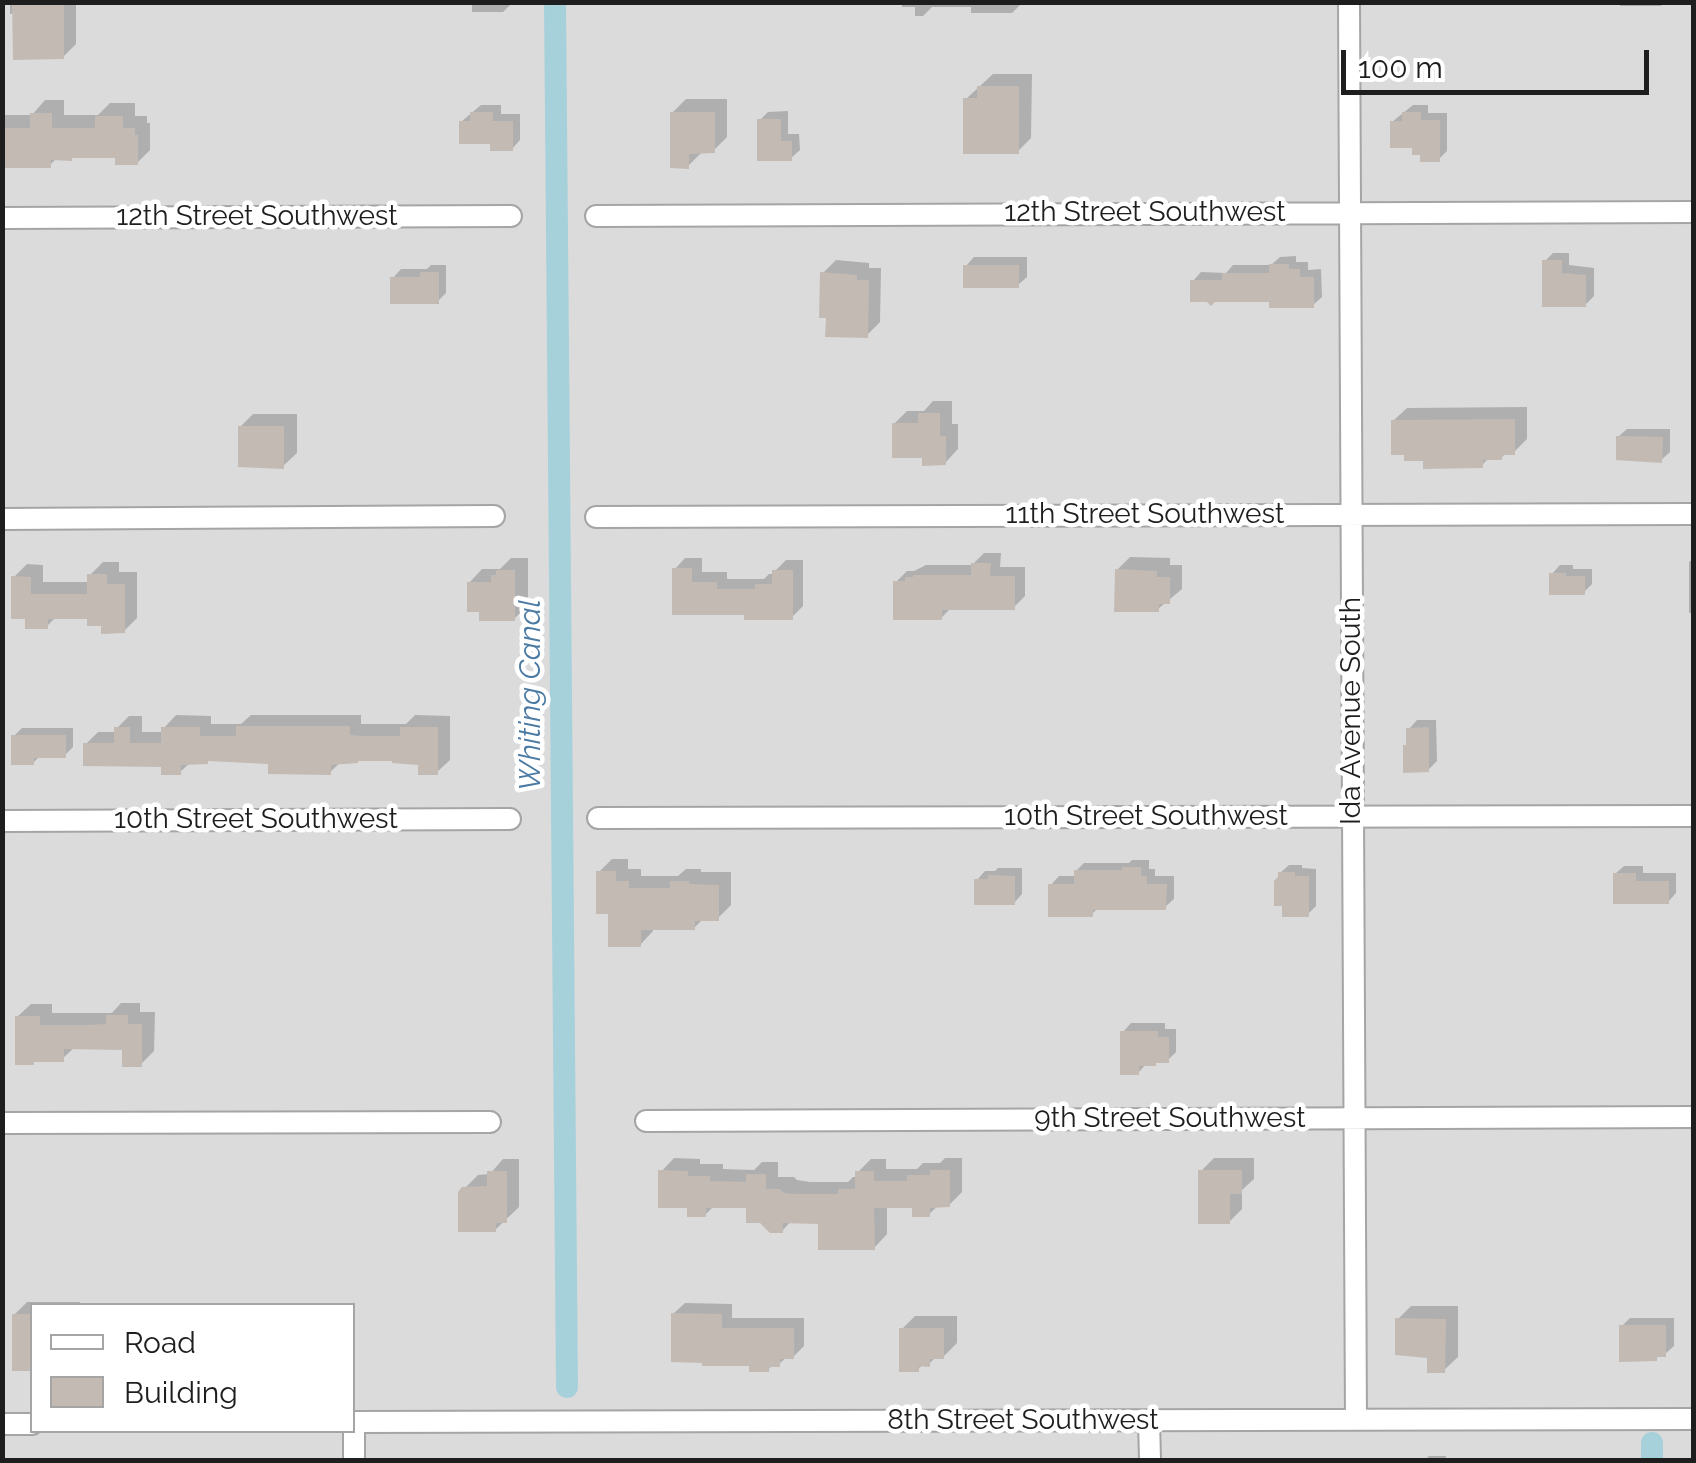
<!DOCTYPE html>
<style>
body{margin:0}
#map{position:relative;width:1696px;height:1463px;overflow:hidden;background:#efebe4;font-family:Raleway,sans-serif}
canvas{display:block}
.frame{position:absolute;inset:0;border:5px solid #1e1e1e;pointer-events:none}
.legend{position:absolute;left:30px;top:1303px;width:325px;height:130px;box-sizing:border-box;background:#fff;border:2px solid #a5a5a5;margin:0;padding:12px 18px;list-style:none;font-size:30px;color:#1e1e1e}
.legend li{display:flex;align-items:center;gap:20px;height:50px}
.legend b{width:50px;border:2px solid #a5a5a5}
.scale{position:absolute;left:1341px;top:50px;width:308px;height:45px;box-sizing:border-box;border:5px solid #1e1e1e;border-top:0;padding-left:12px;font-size:30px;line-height:35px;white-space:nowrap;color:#1e1e1e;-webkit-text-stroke:8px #fff;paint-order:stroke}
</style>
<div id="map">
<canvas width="1696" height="1463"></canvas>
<div class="frame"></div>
<ul class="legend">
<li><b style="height:12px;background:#fff"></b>Road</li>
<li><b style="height:28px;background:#c3bab4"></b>Building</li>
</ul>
<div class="scale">100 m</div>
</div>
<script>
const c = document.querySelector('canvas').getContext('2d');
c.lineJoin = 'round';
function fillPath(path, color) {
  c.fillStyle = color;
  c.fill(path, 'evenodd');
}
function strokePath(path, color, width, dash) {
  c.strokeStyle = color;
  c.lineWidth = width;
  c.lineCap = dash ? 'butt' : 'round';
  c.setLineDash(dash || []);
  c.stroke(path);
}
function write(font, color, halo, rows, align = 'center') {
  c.font = font + ' Raleway,sans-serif';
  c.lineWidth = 9;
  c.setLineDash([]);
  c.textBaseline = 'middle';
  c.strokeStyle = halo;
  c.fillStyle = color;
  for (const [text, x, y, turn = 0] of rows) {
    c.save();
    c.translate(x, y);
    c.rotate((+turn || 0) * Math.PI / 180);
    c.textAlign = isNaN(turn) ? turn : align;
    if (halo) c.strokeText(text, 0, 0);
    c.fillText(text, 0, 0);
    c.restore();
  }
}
const residential = new Path2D(`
 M2 3H1693V1460H3ZM32 1306H352V1430H32Z`);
const shadow = new Path2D(`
 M10 2H76V44L63 57 15 13 10 14Z
 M472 2H512V3L503 12H472Z
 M902 2H1023L1012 13H971V7H932L923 16H915V7H902Z
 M1620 2H1664L1661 6H1620Z
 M993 74H1032L1031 138 1018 151 966 99Z
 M2 98H5V115H32L45 100H64V115H98L110 103H135V116H147V123H150V150L137 163 118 155 58 157 50 165H2Z
 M686 99H727V137L714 150 701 153 688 166 672 113Z
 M481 105H501V114H520V140L512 149 493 141 461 122Z
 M1413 105H1428V113H1447V151L1439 159 1415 145 1392 122Z
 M788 111V134H799L800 150 791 158 760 120 768 112Z
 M1553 253H1569V265L1594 268V296L1585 305 1545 261Z
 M1296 256V262H1308V270L1321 269 1322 297 1313 305 1272 300 1193 281 1201 272 1226 273 1233 265H1271L1280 257Z
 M974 257H1027V277L1018 285 966 266Z
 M836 260 869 263V268H881L880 322 867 335 823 273Z
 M431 265H446V293L438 301 393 278 401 269H427Z
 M933 401H952V424H958V449L945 463 924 456 894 424 907 411H924Z
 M1527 407V439L1514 452H1507L1501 458H1489L1482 465 1426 459 1393 421 1407 408Z
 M253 414H297V453L283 466 240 427Z
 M1627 429H1670V452L1661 460 1618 437Z
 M984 553H1001L1000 567H1025V596L1014 607H952L941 618 896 582 907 571H914L926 565H972Z
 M1130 557 1170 558V565H1182V589L1158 609 1117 570Z
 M511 558H528V605L514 619 469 583 482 569H500Z
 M685 558H702V572H727V579H764L769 574H775V571L786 560H803V606L792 617 747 613H675V569Z
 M1694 558V613H1689V562Z
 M103 562H119V572H137V618L124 631 90 617H56L47 626 13 578 27 564 43 565V582H90V575Z
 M1560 565H1573V569H1592V584L1584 592 1552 574Z
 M176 715 211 716V724H241L251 715H361V724H406L415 715 450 716V760L437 772 421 763 394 758 341 762 330 772 270 762 210 758 191 762 180 772 164 764 86 744 98 732H117V728L129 716H142V732H164V728Z
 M1417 720H1436L1437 761 1428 770 1409 743V729Z
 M22 728H73V747L65 755H41L33 763 14 736Z
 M612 859H628V869H641V876H678L686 869H701V872H731V905L718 918H704L694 928H653V931L640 945 610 912 599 872Z
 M1132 860H1149V869H1155V876H1174V899L1165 907H1099L1092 914 1051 885 1059 876H1076V871L1084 863H1129Z
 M1289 865H1302V868L1316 869V906L1308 914 1280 873Z
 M1624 866H1643V873H1676V893L1668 902 1615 874Z
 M998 868H1022V894L1014 903 977 880 985 871H995Z
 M121 1003H140V1012H155L154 1051 141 1064 125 1047H75L62 1059 17 1017 31 1004H52V1013H112Z
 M1131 1023H1165V1029H1176V1052L1168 1060 1147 1063 1138 1073 1123 1032Z
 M674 1158 700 1159V1164H723V1169L754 1170 762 1162H778V1177H794L797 1180 810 1182H848L853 1177H858V1172L871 1159H886V1169H917L923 1163H940L945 1158H962V1192L949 1205H939L929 1214 914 1205H887V1234L874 1248 821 1221 792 1220 782 1231 749 1206H714L705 1215 690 1206 661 1172Z
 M1214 1158H1254V1179L1242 1190V1209L1229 1222 1201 1171Z
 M503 1159H519V1207L495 1230 460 1193 478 1175 490 1174Z
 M27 1302H80V1306H32V1369H14V1315Z
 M685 1303 732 1304V1318H804V1346L793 1357H787L779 1364H773L768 1370 752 1363 673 1314Z
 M1411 1306H1458V1357L1444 1370 1398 1319Z
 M915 1316H957V1343L943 1357 937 1356 929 1364H924L918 1369 902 1329Z
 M1630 1318H1674V1346L1665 1354H1660L1656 1359 1622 1326Z
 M1429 1456H1446V1460H1425Z`);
const canal = new Path2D(`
 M555 2 567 1387
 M1652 1443V1460`);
const building = new Path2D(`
 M12 2H64V59L13 60Z
 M977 86H1019V154H963V98H977Z
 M470 112H493V121H513V151H490V144H459V121H470Z
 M670 112H715V153L689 154V169L670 168Z
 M1402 112H1421V120H1440V162H1420V155H1412V148H1390V121H1402Z
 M30 113H52V128H95V116H123V128H135V135H138V165H115V158H72V161L51 160V168H2V128H30Z
 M757 119H781V141H792V161H757Z
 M1542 260H1562V273L1586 275V307H1542Z
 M1269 264H1289V269H1300V277H1314V308H1269V302H1215L1211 306 1207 302H1190V280H1222V273H1269Z
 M963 265H1019V288H963Z
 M420 272H439V304H390V277H420Z
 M820 272 857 275V280H869L868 338 825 337 826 318H819Z
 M918 413H940V436H946V465L922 466V458H892V423H918Z
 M1515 419V455H1502V460H1483V468L1423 469V461H1404V455H1391V420Z
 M238 426H284V469L238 467Z
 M1616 436 1663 437 1662 463 1616 460Z
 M971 563H991L990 576H1015V610H942V620H893V581H905V577H913V575H971Z
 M672 568H692V582H717V589H755V584H772V570H793V620H744V615H672Z
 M1115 569 1157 571V577H1170V604H1159V612H1114Z
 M496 570H515V621H479V612H467V582H491V575H496Z
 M1549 573H1566V576H1585V595H1549Z
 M87 574H107V584H125V633L101 634V626H87V619H48V629H25V619H11V576L31 577V594H87Z
 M236 726H350V735L363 736H400V727H438V775H418V765L392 763V761H358V763L331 765V775L268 774V764L208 761V764L181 765V775H161V767L83 766V743H114V727H130V743H161V727H200V736H236Z
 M1429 727V772L1403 773V745H1406V728Z
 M11 735H66V758H34V765H11Z
 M1122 867H1141V876H1147V884H1167L1166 910H1093V917H1048V884H1074V870H1122Z
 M596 871H616V881H629V888H670V881H689V884L719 885V921H695V930H641V947H608V914H596Z
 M1278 872H1295V876H1309V917H1282V906H1274V881L1278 877Z
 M1613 873H1636V881H1669V904H1613Z
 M988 875 1015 876V905H974V879H988Z
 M106 1015H128V1024H142V1067H122V1050L64 1049V1062H34V1065H15V1016H40V1025H86L106 1024Z
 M1120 1031H1158V1037H1169V1063H1156V1066H1139V1075H1120Z
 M658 1170 688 1171V1176H710V1181L746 1182V1174H766V1189H780L784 1193 795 1194H838V1189H855V1171H874V1181H907V1175H930V1170H950V1207L930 1208V1217H912V1208H874L875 1250H818V1224L783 1223V1233H770L760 1223H746V1208H706V1217H687V1208H658Z
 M1198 1170H1242V1194H1230V1224H1198Z
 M487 1171H507V1223H496V1232H458V1192L462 1187 487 1186Z
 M671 1313 722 1314V1328H794V1359H780V1367H769V1372H749V1366H702V1363L671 1362Z
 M12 1314H32V1371H12Z
 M1395 1318 1446 1319 1445 1373H1427V1358L1395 1355Z
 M1619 1325H1666V1357H1657V1361L1619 1362Z
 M899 1328H944V1359H930V1367L919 1366V1372H899Z`);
const street = new Path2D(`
 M1349 2 1356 1420
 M596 216 1694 212
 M2 218 511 216
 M596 517 1694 514
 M2 519 494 516
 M598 818 1694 816
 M2 821 510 819
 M646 1121 1694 1117
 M2 1123 490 1122
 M1149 1420 1150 1460
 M352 1422 1694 1419
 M354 1422V1460
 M2 1424H32`);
const streetNames = [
 ["12th Street Southwest",1145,213],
 ["12th Street Southwest",257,217],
 ["11th Street Southwest",1145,515],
 ["Ida Avenue South",1352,711,-90],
 ["10th Street Southwest",1146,817],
 ["10th Street Southwest",256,820],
 ["9th Street Southwest",1170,1119],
 ["8th Street Southwest",1023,1421]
];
const waterNames = [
 ["Whiting Canal",531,695,-90]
];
fillPath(residential, '#dcdbdb');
fillPath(shadow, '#0003');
strokePath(canal, '#a6d1db', 22);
fillPath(building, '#c3bab4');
strokePath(street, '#a5a5a5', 24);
strokePath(street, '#fff', 20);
write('28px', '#1e1e1e', '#fff', streetNames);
write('italic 30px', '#4b7aa3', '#fff', waterNames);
</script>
